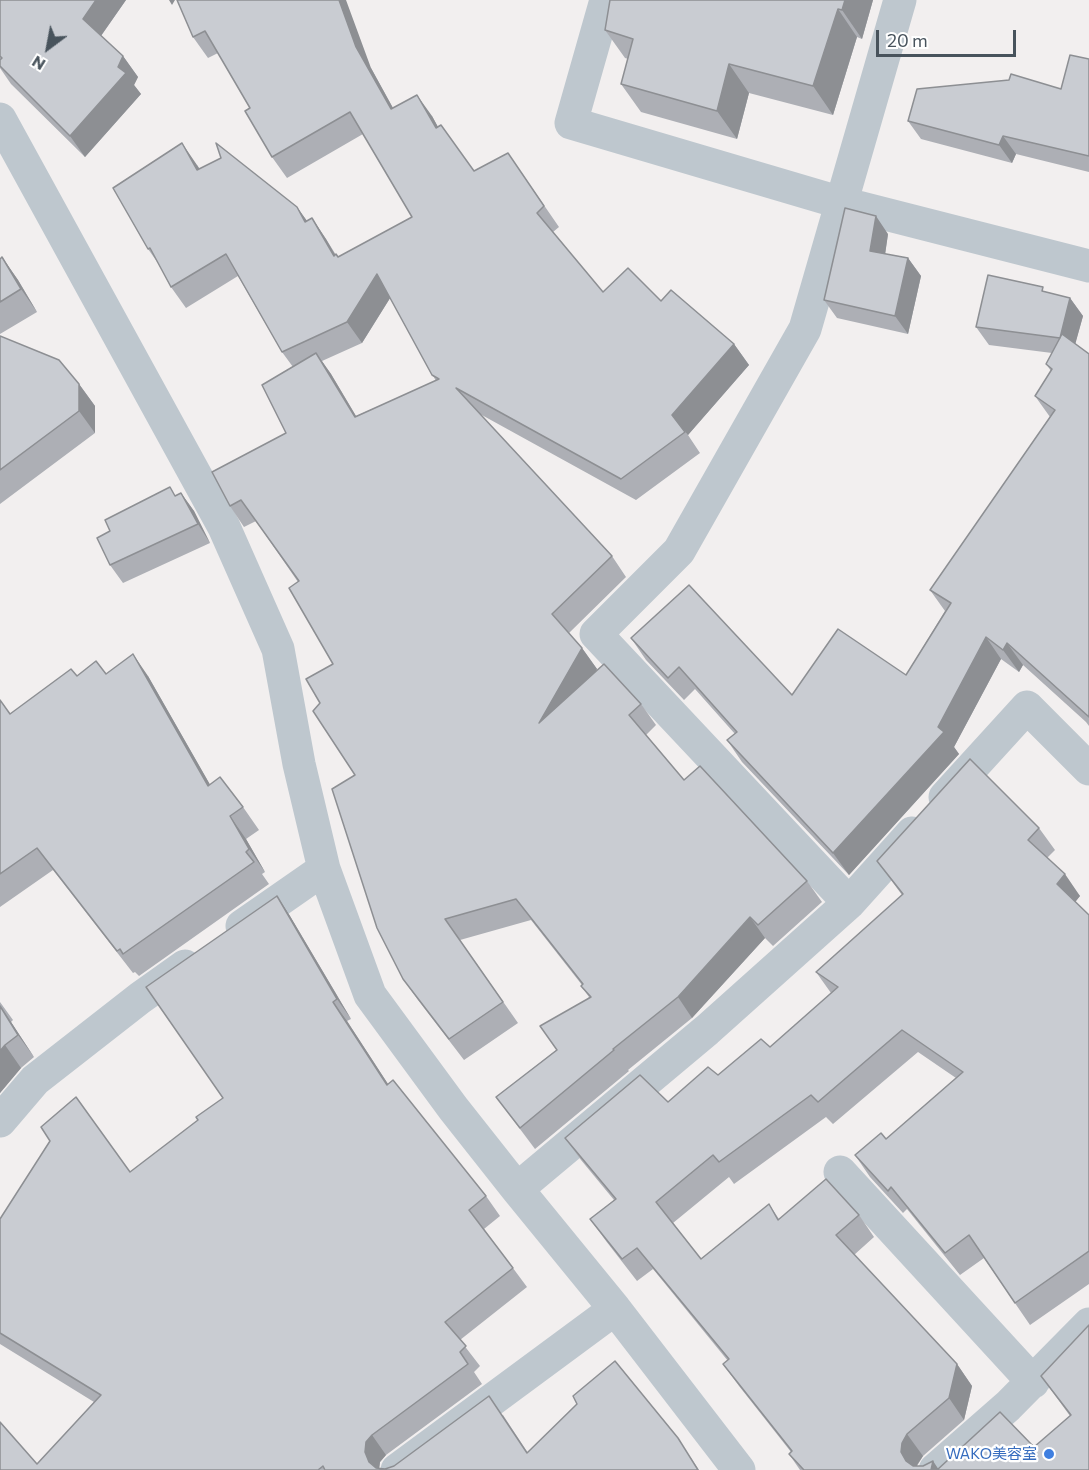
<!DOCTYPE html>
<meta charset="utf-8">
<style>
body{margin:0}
#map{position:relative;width:1089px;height:1470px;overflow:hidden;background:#f2efef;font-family:Commissioner,sans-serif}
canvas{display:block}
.north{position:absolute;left:18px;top:18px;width:60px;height:60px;-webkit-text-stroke:4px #fff;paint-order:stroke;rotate:212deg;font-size:16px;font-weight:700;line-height:24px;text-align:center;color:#48535c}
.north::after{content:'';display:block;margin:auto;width:21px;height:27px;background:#48535c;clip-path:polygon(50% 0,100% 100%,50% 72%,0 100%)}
.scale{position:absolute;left:876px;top:30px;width:140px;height:27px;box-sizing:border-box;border:3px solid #48535c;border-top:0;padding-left:8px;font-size:18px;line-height:21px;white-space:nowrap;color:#48535c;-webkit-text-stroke:4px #fff;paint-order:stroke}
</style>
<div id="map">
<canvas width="1089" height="1470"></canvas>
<div class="north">N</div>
<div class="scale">20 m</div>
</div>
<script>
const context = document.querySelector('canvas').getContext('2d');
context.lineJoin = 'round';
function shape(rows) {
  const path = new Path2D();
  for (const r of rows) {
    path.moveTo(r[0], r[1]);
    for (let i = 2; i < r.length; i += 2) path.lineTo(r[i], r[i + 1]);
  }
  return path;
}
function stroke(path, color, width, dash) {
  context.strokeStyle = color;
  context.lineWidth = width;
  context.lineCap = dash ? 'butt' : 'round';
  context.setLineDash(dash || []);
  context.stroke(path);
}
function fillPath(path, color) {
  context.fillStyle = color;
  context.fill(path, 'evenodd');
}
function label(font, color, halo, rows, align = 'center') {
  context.font = font + ' Commissioner,"Noto Sans JP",sans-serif';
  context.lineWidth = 4.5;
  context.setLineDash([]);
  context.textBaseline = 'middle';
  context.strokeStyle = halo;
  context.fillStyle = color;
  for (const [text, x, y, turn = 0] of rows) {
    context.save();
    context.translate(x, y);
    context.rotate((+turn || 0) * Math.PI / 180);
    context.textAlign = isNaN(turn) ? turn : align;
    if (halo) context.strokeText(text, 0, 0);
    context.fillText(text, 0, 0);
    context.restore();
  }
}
const minor = shape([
 [606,0,571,123,842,203,1089,266],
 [0,119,224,527,278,649,299,764,324,869,370,995,453,1108,517,1189,615,1309,739,1470],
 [945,797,1027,707,1089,769],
 [849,903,596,634,679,551,805,329,900,0],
 [242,926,324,869],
 [0,1121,35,1080,140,998,185,966],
 [840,1172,1033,1382],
 [517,1189,707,1030,849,903,912,833],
 [397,1470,615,1309],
 [935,1470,1008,1406,1089,1324]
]);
const wall = shape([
 [0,0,126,0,101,36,123,56,138,77,134,85,141,94,85,157,11,84,0,68],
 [177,0,371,68,393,108,432,116,438,127,474,171,508,153,559,227,553,232,603,292,661,301,734,344,749,365,688,435,700,453,636,500,480,414,612,556,626,577,569,633,582,648,597,669,595,672,641,704,656,725,646,735,684,780,807,881,822,902,773,946,765,938,692,1018,628,1070,629,1071,535,1149,496,1097,556,1050,589,997,581,986,582,985,531,920,460,940,518,1023,464,1060,418,1000,403,979,355,775,320,703,333,664,298,582,256,521,244,527,230,506,286,433,293,367,282,352,238,276,186,308,171,287,158,263,148,249,197,165,200,169,297,207,307,221,312,218,326,239,336,255,338,257,412,217,363,134,287,178,272,157,250,108,218,53,208,58,193,37],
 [390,298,436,381,356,416,331,374,322,361,362,343],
 [610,0,873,0,862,39,857,37,833,115,749,93,737,139,641,112,621,84,628,59,625,58,605,30],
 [1089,59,1089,172,1016,154,1012,163,921,139,908,121,1061,89],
 [888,234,885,254,908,258,921,276,908,334,837,318,824,300],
 [2,257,18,280,37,312,0,334,0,259],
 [1046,292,1070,298,1083,316,1075,344,1089,354,1089,726,1086,722,1023,665,1019,672,1001,659,954,747,959,754,849,875,742,762,727,740,735,734,695,689,684,700,646,660,631,638,792,695,906,675,945,611,930,590,1050,417,1035,396,1051,371,1046,364,1052,353,989,345,976,327],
 [0,336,79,384,95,406,95,433,0,504],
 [181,493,194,511,210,543,123,583,110,565,176,496],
 [106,674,148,676,210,785,243,807,259,830,246,839,265,872,262,874,269,884,139,976,135,972,133,973,53,870,0,907,0,700,10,714,77,676],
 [1039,828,1055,850,1047,858,1080,896,1075,902,1089,915,1089,1284,1030,1325,984,1258,960,1275,907,1209,903,1213,870,1177,855,1155,886,1139,956,1078,918,1052,833,1124,826,1117,734,1184,729,1177,673,1223,701,1259,769,1204,779,1219,859,1215,874,1237,854,1255,957,1364,972,1386,964,1420,923,1456,917,1466,923,1466,933,1461,938,1469,1034,1447,1070,1416,1041,1376,1089,1325,1089,1470,800,1470,789,1454,791,1452,739,1386,723,1364,728,1361,653,1269,637,1281,606,1241,590,1219,614,1200,581,1160,565,1138,668,1102,770,1047,831,993,816,972,902,895,877,861],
 [277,896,290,916,351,1019,347,1021,388,1084,486,1196,500,1216,484,1229,527,1287,460,1340,480,1366,474,1372,482,1384,386,1455,380,1462,379,1468,385,1469,394,1466,503,1415,528,1453,691,1458,699,1470,0,1470,37,1464,94,1402,0,1344,0,1219,130,1172,198,1120,223,1098],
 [0,1002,13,1020,11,1022,34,1057,21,1068,0,1093]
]);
const shadedWall = shape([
 [96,0,126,0,98,40,83,19],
 [169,0,175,0,172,5],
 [339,0,346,0,371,68,405,130,391,109,356,47],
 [845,0,873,0,862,39,842,10],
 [838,9,857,37,833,115,813,86],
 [123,56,138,77,134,85,141,94,85,157,70,136,118,67],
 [729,64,749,93,737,139,717,111],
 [417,95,432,116,450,149,436,128],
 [1003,136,1016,154,1012,163,999,145],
 [182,143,197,165,212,191,197,170],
 [297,207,312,228,305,222],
 [876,216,888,234,883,269,870,251],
 [312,218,326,239,348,277,334,256],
 [2,257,18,280,37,312,21,289],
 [908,258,921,276,908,334,895,316],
 [377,274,392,295,362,343,347,322],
 [1070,298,1083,316,1072,356,1060,338],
 [734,344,749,365,688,435,672,415],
 [316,353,331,374,369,438,355,417],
 [79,384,95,406,95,433,79,411],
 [181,493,194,511,210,543,198,524],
 [986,637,1001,659,954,747,959,754,849,875,833,853,938,727],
 [1007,643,1023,665,1019,672,1003,650],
 [582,648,597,669,554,744,539,723],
 [133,654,148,676,224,809,208,786],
 [230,816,246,839,265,872,249,849],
 [1065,874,1080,896,1072,906,1057,884],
 [277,896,290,916,351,1019,337,999],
 [750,917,765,938,692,1018,678,997],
 [333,1002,347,1021,401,1104,387,1085],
 [0,1005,11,1022,34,1057,18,1035],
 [5,1045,21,1068,0,1093,0,1051],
 [957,1364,972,1386,964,1420,949,1398],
 [907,1434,923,1456,917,1465,917,1470,906,1461,901,1452,902,1443],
 [372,1435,386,1455,380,1462,379,1470,369,1462,365,1452,366,1442],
 [933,1461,939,1470,931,1470]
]);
const building = shape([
 [0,0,96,0,83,19,123,56,118,67,126,73,70,136,0,66,0,60,2,58,0,56,0,0],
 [177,0,339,0,356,47,391,109,417,95,436,128,441,125,474,171,508,153,544,206,537,213,603,292,628,268,661,301,671,290,734,344,672,415,685,432,621,479,456,388,612,556,552,614,582,648,539,723,604,664,641,704,629,715,684,780,700,766,807,881,758,925,750,917,678,997,613,1049,614,1050,520,1128,496,1097,557,1050,540,1026,591,997,581,986,583,984,516,899,445,919,503,1002,449,1039,403,979,377,928,332,789,355,775,313,711,320,703,306,679,333,664,289,588,299,581,241,500,230,506,212,472,286,433,262,385,316,353,355,417,439,379,432,375,377,274,347,322,282,352,226,254,171,287,150,248,148,249,113,188,182,143,197,170,221,158,216,143,297,207,305,222,312,218,334,256,336,254,338,257,412,217,350,112,272,157,245,111,250,108,205,31,193,37,177,0],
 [610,0,845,0,842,10,838,9,813,86,729,64,717,111,621,84,633,39,605,30,610,0],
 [1070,55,1089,59,1089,156,1003,136,999,145,908,121,917,89,1009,80,1011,74,1061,89,1070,55],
 [845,208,876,216,870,251,908,258,895,316,824,300,845,208],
 [2,257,21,289,0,302,0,259,2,257],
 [988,275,1043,287,1042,291,1070,298,1060,338,976,327,988,275],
 [1062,334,1089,354,1089,717,1007,643,1003,650,986,637,938,727,944,732,833,853,727,740,737,732,679,667,668,678,631,638,689,585,792,695,838,629,906,675,951,603,930,590,1055,410,1035,396,1052,369,1046,364,1062,334],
 [0,336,59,360,79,384,79,411,0,470,0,336],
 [170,487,175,496,181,493,198,524,110,565,97,538,110,531,105,520,170,487],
 [133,654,208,786,220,777,243,807,230,816,249,849,246,852,254,862,123,954,120,949,117,951,37,848,0,874,0,700,10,714,71,669,77,676,96,661,106,674,133,654],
 [970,759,1039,828,1028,840,1065,874,1057,884,1089,915,1089,1251,1015,1303,969,1235,945,1253,891,1187,888,1191,855,1155,881,1133,886,1139,963,1072,902,1030,818,1102,811,1095,719,1162,713,1155,656,1202,701,1259,769,1204,778,1220,826,1179,859,1215,836,1235,957,1364,949,1398,907,1434,902,1443,901,1452,906,1461,913,1466,923,1466,933,1461,931,1470,804,1470,789,1454,792,1451,723,1364,729,1359,637,1248,622,1259,590,1219,616,1199,565,1138,640,1075,668,1102,708,1067,718,1075,761,1039,770,1047,838,987,816,972,903,894,877,861,970,759],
 [277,896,337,999,333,1002,387,1085,393,1080,486,1196,469,1210,513,1268,445,1322,466,1346,460,1352,468,1364,372,1435,366,1442,365,1452,369,1462,376,1468,385,1469,394,1466,489,1396,527,1453,577,1404,573,1396,615,1361,678,1438,698,1470,325,1470,323,1466,318,1470,0,1470,0,1422,37,1464,101,1395,0,1333,0,1219,50,1141,41,1127,76,1097,130,1172,198,1120,196,1117,223,1098,146,987,277,896],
 [0,1006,18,1035,5,1045,0,1051,0,1006],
 [1089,1325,1089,1470,937,1470,1000,1412,1034,1447,1071,1415,1041,1376,1089,1325]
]);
const markers = [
 [1049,1454,6,"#3f7fe0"]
];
const shopNames = [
 ["WAKO美容室",1037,1454]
];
stroke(minor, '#bec7ce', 33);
fillPath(wall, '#adafb5');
fillPath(shadedWall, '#8d8f93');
fillPath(building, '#c9ccd2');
stroke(building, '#8d8f93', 1.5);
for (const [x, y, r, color] of markers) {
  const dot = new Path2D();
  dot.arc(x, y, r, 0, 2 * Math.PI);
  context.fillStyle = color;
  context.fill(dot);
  stroke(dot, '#fff', 2);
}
label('15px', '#366cbe', '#fff', shopNames, 'right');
</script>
